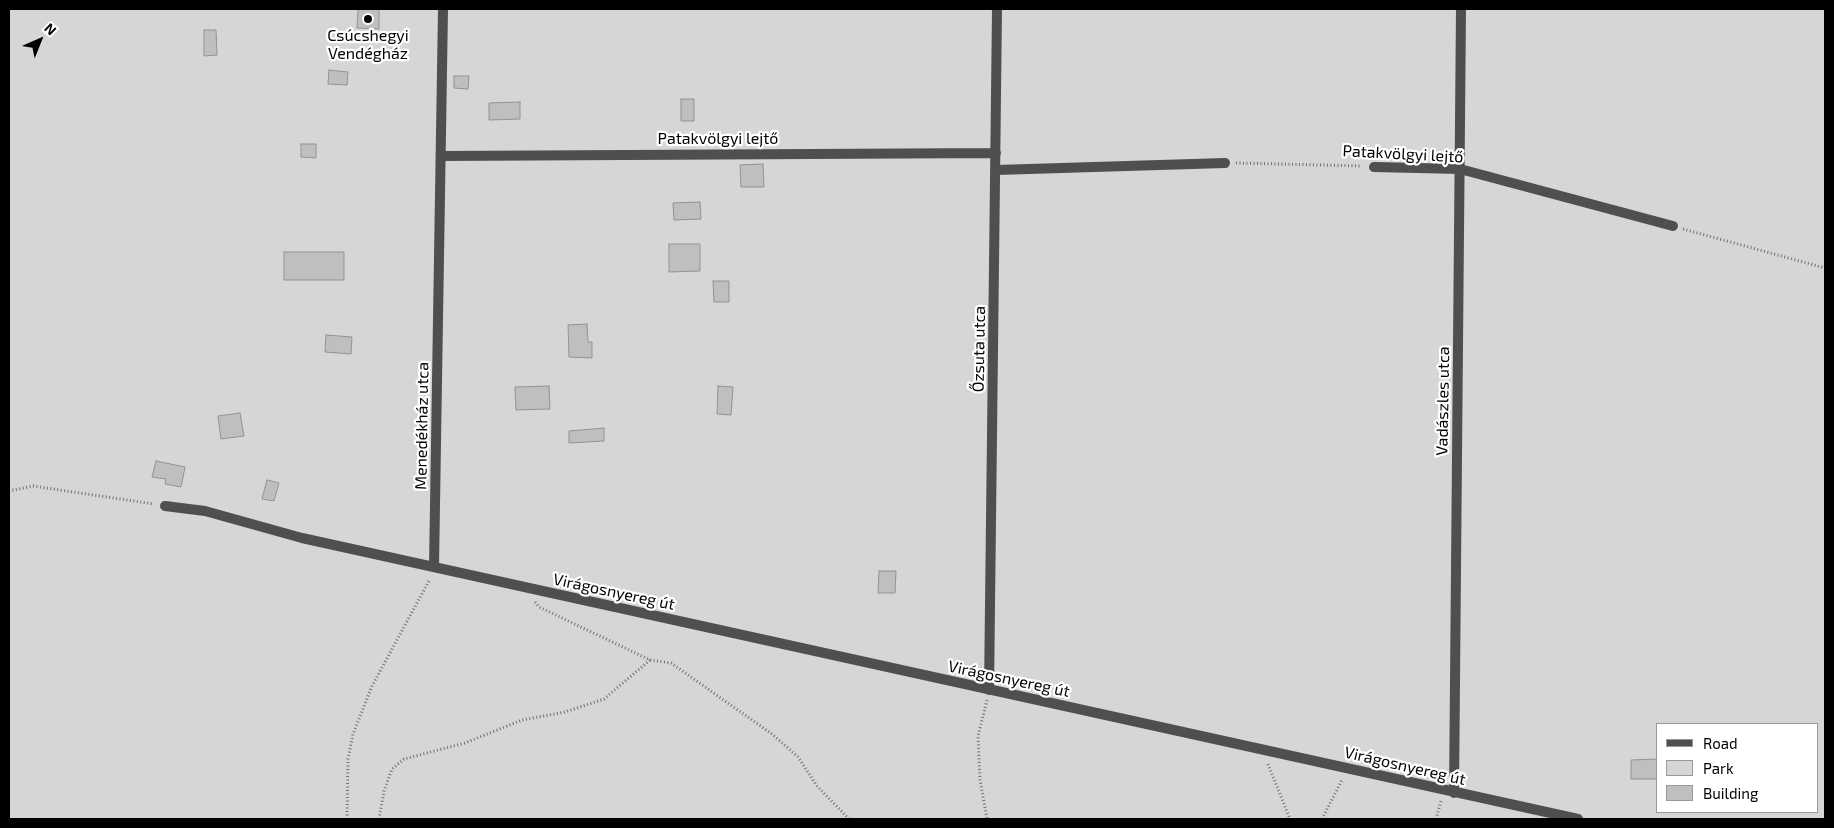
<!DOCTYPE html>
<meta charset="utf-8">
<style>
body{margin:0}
#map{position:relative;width:1834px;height:828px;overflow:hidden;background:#fff;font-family:"Exo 2",sans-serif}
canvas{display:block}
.frame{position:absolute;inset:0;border:10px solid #000;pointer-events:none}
.legend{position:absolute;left:1656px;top:723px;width:162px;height:90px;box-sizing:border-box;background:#fff;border:1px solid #999;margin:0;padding:6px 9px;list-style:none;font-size:15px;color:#000}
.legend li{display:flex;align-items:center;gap:10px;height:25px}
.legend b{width:25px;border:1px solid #999}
.north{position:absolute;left:15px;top:15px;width:50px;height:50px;-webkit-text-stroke:4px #fff;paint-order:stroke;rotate:44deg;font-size:14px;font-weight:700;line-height:20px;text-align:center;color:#000}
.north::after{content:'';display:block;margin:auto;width:18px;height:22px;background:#000;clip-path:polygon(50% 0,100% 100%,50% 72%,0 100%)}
</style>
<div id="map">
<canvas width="1834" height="828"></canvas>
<div class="frame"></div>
<ul class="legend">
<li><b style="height:6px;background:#4f4f4f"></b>Road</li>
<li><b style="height:14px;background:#d6d6d6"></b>Park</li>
<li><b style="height:14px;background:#bfbfbf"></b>Building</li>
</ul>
<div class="north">N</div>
</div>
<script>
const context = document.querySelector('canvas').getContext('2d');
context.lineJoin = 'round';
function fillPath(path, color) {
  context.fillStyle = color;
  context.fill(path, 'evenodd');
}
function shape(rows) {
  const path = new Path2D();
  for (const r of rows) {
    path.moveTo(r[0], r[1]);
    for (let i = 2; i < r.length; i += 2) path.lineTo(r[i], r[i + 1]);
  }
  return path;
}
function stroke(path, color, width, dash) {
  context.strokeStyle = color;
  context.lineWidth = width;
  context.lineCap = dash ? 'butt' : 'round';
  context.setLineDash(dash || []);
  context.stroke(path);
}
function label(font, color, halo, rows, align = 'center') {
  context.font = font + ' "Exo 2",sans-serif';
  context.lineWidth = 4.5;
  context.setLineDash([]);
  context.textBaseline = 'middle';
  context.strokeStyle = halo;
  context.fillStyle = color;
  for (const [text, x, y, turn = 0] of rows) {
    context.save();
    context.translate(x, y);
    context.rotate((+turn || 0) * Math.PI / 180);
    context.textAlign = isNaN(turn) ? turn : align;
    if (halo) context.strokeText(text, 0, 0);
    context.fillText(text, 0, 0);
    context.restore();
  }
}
const green = shape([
 [9,9,1825,9,1825,819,9,819],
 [1658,724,1818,724,1818,812,1658,812]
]);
const building = shape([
 [358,9,379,9,379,29,357,28,358,9],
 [204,30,216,30,217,55,204,56,204,30],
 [329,70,348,72,347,85,328,84,329,70],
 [454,76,469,76,468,89,454,88,454,76],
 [681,99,694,99,694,121,681,121,681,99],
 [520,102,520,119,489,120,489,103,520,102],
 [301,144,316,144,316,158,301,157,301,144],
 [763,164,764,187,741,187,740,165,763,164],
 [700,202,701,219,674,220,673,203,700,202],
 [669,244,700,244,700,271,669,272,669,244],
 [284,252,344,252,344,280,284,280,284,252],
 [713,281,729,281,729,302,714,302,713,281],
 [587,324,588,342,592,342,592,358,569,357,568,325,587,324],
 [326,335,352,337,351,354,325,352,326,335],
 [549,386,550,409,516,410,515,387,549,386],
 [718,386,733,387,731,415,717,414,718,386],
 [240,413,244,436,221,439,218,416,240,413],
 [604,428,604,441,569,443,569,431,604,428],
 [156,461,185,467,181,487,165,484,166,479,152,477,156,461],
 [267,480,279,483,274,501,262,499,267,480],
 [879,571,896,571,895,593,878,593,879,571],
 [1658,759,1658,779,1631,779,1631,760,1658,759]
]);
const path = shape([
 [1236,163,1362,166],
 [1683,229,1825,268],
 [9,491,33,486,154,504],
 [535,602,539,607,650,660,671,663,772,734,798,757,817,786,849,819],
 [987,700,978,736,980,780,987,819],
 [1268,764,1290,819],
 [347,819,348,759,353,734,372,686,430,579],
 [379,819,384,791,392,769,404,759,465,743,522,720,565,712,604,699,650,660],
 [1322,819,1342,780],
 [1436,819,1441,801]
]);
const minor = shape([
 [441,156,996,153],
 [1374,167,1460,169,1673,226],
 [996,170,1225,163],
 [165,506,205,511,302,538,1578,819],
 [434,567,443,9],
 [989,690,997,9],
 [1454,793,1461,9]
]);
const markers = [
 [368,19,5,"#000"]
];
const poiNames = [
 ["Csúcshegyi",368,36],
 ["Vendégház",368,54]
];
const streetNames = [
 ["Patakvölgyi lejtő",718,139],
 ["Patakvölgyi lejtő",1403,154,3],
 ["Őzsuta utca",979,349,-89],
 ["Vadászles utca",1443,401,-89],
 ["Menedékház utca",422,426,-89],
 ["Virágosnyereg út",614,592,12],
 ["Virágosnyereg út",1009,679,12],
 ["Virágosnyereg út",1405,766,13]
];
fillPath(green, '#d6d6d6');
fillPath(building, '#bfbfbf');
stroke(building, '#939393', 1);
stroke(path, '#717171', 3, [1, 2.5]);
stroke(minor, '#4f4f4f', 10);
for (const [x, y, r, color] of markers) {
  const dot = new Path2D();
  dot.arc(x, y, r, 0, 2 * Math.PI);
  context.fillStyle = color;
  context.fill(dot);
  stroke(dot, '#fff', 2);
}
label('16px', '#000', '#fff', poiNames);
label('16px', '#000', '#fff', streetNames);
</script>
